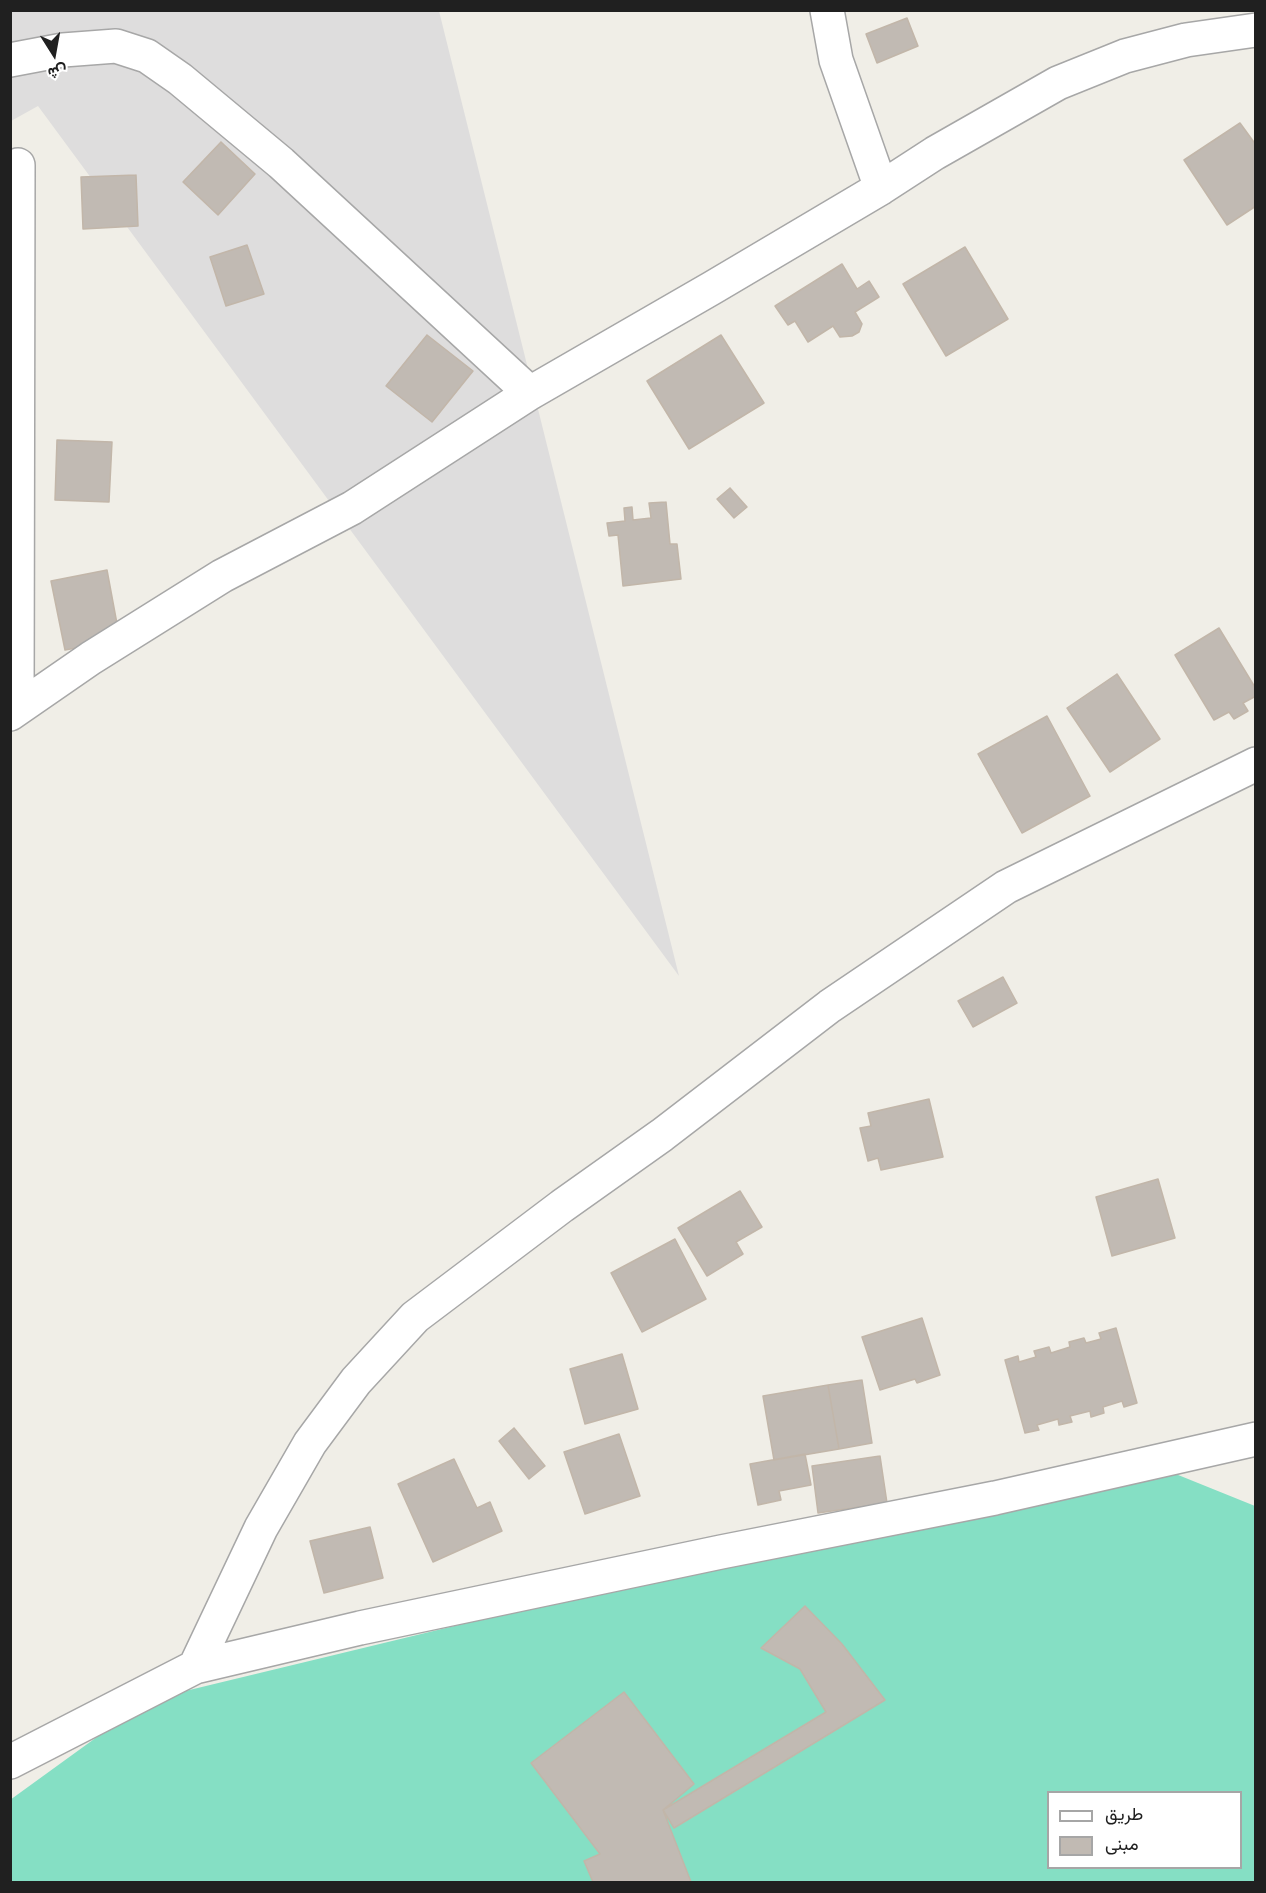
<!DOCTYPE html>
<meta charset="utf-8">
<style>
body{margin:0}
#map{position:relative;width:1266px;height:1893px;overflow:hidden;background:#f0eee7;font-family:Figtree,Vazirmatn,sans-serif}
canvas{display:block}
.frame{position:absolute;inset:0;border:12px solid #202020;pointer-events:none}
.legend{position:absolute;left:1047px;top:1791px;width:195px;height:78px;box-sizing:border-box;background:#fff;border:2px solid #a6a6a6;margin:0;padding:8px 10px;list-style:none;font-size:18px;color:#202020}
.legend li{display:flex;align-items:center;gap:12px;height:30px}
.legend b{width:30px;border:2px solid #a6a6a6}
.north{position:absolute;left:24px;top:24px;width:60px;height:60px;-webkit-text-stroke:4px #fff;paint-order:stroke;rotate:169deg;font-size:16px;font-weight:700;line-height:24px;text-align:center;color:#202020}
.north::after{content:'';display:block;margin:auto;width:21px;height:27px;background:#202020;clip-path:polygon(50% 0,100% 100%,50% 72%,0 100%)}
</style>
<div id="map">
<canvas width="1266" height="1893"></canvas>
<div class="frame"></div>
<ul class="legend">
<li><b style="height:8px;background:#fff"></b>طريق</li>
<li><b style="height:16px;background:#c1bab3"></b>مبنى</li>
</ul>
<div class="north">ش</div>
</div>
<script>
const context = document.querySelector('canvas').getContext('2d');
context.lineJoin = 'round';
function fillPath(path, color) {
  context.fillStyle = color;
  context.fill(path, 'evenodd');
}
function shape(rows) {
  const path = new Path2D();
  for (const r of rows) {
    path.moveTo(r[0], r[1]);
    for (let i = 2; i < r.length; i += 2) path.lineTo(r[i], r[i + 1]);
  }
  return path;
}
function stroke(path, color, width, dash) {
  context.strokeStyle = color;
  context.lineWidth = width;
  context.lineCap = dash ? 'butt' : 'round';
  context.setLineDash(dash || []);
  context.stroke(path);
}
const residential = shape([
 [11,11,439,11,679,976,38,106,11,121]
]);
const pitch = shape([
 [1141,1460,1255,1506,1255,1882,11,1882,10,1800,148,1700],
 [1048,1792,1240,1792,1240,1868,1048,1868]
]);
const building = shape([
 [907,18,918,46,877,63,866,34,907,18],
 [1240,123,1256,145,1256,206,1227,225,1184,160,1240,123],
 [221,142,255,174,218,215,183,182,221,142],
 [136,175,138,226,83,229,81,177,136,175],
 [247,245,264,294,226,306,210,257,247,245],
 [965,247,1008,319,946,356,903,284,965,247],
 [842,264,857,289,869,281,879,297,855,312,862,324,859,332,852,336,840,337,833,326,808,342,795,321,788,325,775,306,842,264],
 [427,335,473,371,432,422,386,386,427,335],
 [721,335,764,403,689,449,647,381,721,335],
 [57,440,112,442,109,502,55,500,57,440],
 [730,488,747,507,734,518,717,499,730,488],
 [666,502,670,544,677,544,681,579,623,586,618,535,609,536,607,523,625,521,624,508,632,507,633,520,651,518,649,503,666,502],
 [107,570,120,640,65,650,51,581,107,570],
 [1219,628,1256,689,1256,696,1243,703,1248,711,1234,719,1229,712,1214,720,1175,655,1219,628],
 [1117,674,1160,739,1110,772,1067,708,1117,674],
 [1047,716,1090,796,1022,833,978,754,1047,716],
 [1003,977,1017,1003,973,1027,958,1001,1003,977],
 [929,1099,943,1157,881,1170,878,1158,868,1161,860,1128,871,1126,868,1113,929,1099],
 [1158,1179,1175,1238,1112,1256,1096,1197,1158,1179],
 [740,1191,762,1227,736,1242,743,1254,707,1276,678,1228,740,1191],
 [675,1239,706,1299,642,1332,611,1273,675,1239],
 [922,1318,940,1375,917,1383,915,1379,880,1390,862,1337,922,1318],
 [1116,1328,1137,1403,1124,1407,1122,1401,1103,1407,1104,1413,1091,1417,1090,1411,1070,1416,1072,1422,1059,1425,1058,1419,1037,1425,1039,1430,1025,1433,1005,1360,1018,1356,1019,1362,1036,1357,1034,1351,1049,1347,1051,1353,1070,1347,1069,1342,1084,1338,1086,1343,1101,1339,1099,1333,1116,1328],
 [622,1354,638,1409,585,1424,570,1369,622,1354],
 [862,1380,872,1443,839,1449,828,1385,862,1380],
 [828,1385,839,1449,774,1460,763,1396,828,1385],
 [514,1428,545,1466,529,1479,499,1441,514,1428],
 [619,1434,640,1496,585,1514,564,1452,619,1434],
 [805,1454,811,1485,779,1491,781,1500,758,1505,750,1464,805,1454],
 [880,1456,887,1503,818,1513,812,1466,880,1456],
 [454,1459,477,1508,490,1502,502,1531,433,1562,398,1484,454,1459],
 [370,1527,383,1578,324,1593,310,1541,370,1527],
 [805,1606,842,1644,885,1700,674,1828,663,1810,826,1712,800,1669,761,1648,805,1606],
 [624,1692,694,1784,663,1810,691,1882,593,1882,584,1861,600,1854,531,1763,624,1692]
]);
const street = shape([
 [827,10,836,60,881,188],
 [10,60,63,50,116,46,147,56,180,79,281,163,530,393],
 [17,709,18,165],
 [10,714,91,658,222,576,352,508,530,393,712,288,881,188,935,153,1058,83,1125,56,1186,40,1256,30],
 [195,1667,360,1628,721,1552,995,1498,1256,1439],
 [10,1762,195,1667,261,1528,310,1443,356,1381,415,1317,562,1206,662,1135,830,1006,1006,887,1256,764]
]);
fillPath(residential, '#dedddd');
fillPath(pitch, '#85dfc4');
fillPath(building, '#c1bab3');
stroke(building, '#c2b6a9', 1.5);
stroke(street, '#a7a7a7', 36);
stroke(street, '#fff', 33);
</script>
